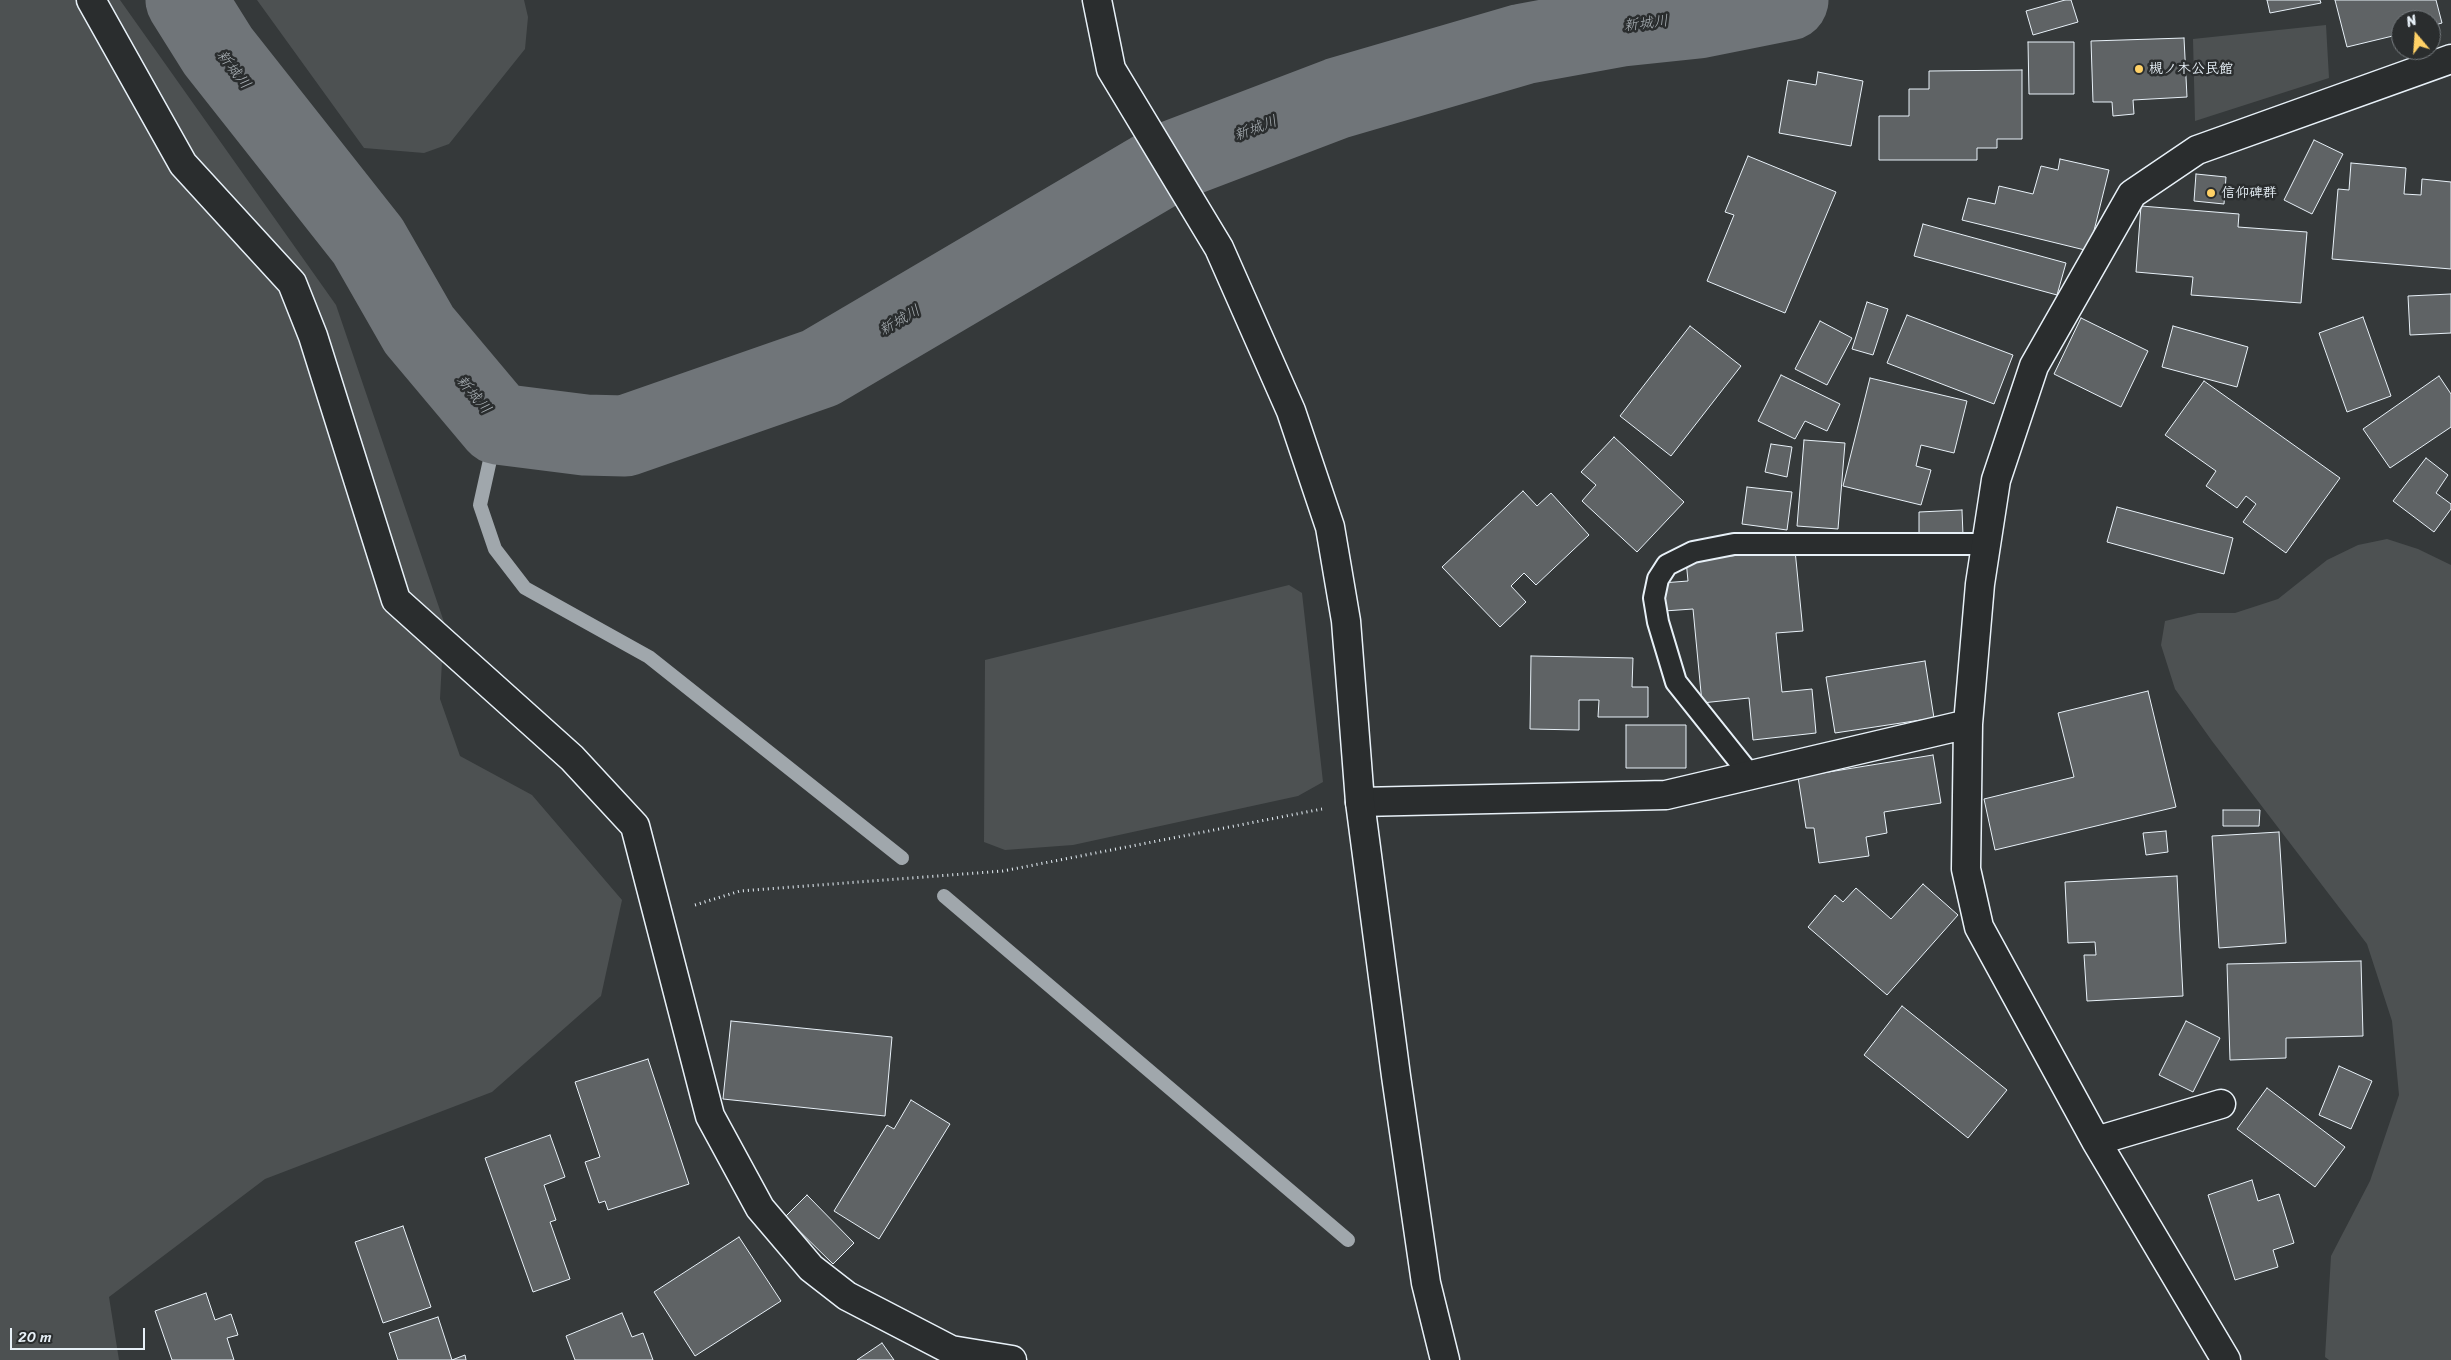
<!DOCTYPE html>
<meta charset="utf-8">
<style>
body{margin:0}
#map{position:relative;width:2451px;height:1360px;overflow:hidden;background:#35393a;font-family:Sriracha,sans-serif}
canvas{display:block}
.north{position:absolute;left:2391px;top:10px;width:50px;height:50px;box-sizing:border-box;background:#2a2d2e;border:1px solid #767b7f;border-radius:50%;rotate:342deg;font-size:14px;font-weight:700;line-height:20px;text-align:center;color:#e8f1f8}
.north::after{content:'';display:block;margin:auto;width:18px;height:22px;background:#ffd166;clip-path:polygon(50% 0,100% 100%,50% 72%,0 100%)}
.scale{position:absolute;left:10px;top:1328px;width:135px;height:22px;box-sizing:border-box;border:2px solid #e8f1f8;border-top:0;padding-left:6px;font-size:15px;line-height:18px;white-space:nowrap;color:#e8f1f8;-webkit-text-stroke:4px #2a2d2e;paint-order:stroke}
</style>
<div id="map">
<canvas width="2451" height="1360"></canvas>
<div class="north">N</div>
<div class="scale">20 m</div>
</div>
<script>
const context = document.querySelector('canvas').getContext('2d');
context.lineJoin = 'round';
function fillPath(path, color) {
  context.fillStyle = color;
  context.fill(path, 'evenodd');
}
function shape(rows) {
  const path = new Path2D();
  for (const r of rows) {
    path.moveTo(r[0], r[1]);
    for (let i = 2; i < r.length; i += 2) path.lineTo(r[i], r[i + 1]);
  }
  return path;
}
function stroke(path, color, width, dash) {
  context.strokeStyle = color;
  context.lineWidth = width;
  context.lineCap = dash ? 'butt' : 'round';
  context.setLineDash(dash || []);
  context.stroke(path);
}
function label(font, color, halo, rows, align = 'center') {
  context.font = font + ' Sriracha,"Klee One",sans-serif';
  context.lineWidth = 5;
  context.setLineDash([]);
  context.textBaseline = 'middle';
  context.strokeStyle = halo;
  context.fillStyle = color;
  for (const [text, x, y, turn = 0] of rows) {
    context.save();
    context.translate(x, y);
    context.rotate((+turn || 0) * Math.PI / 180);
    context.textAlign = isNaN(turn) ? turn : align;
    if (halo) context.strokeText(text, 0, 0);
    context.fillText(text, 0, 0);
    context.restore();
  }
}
const green = shape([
 [0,0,120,0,336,305,444,622,440,699,460,756,532,795,622,900,601,996,492,1092,265,1179,109,1297,119,1360,0,1360],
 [257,0,524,0,528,17,525,49,449,144,424,153,364,148],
 [2326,25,2329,78,2195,121,2193,39],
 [2387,539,2418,549,2451,565,2451,1360,2329,1360,2325,1357,2331,1256,2370,1181,2399,1095,2392,1021,2367,944,2212,741,2175,689,2161,645,2165,621,2198,613,2235,613,2278,599,2327,560,2358,545],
 [1289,585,1302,593,1323,782,1298,796,1073,845,1005,850,984,842,985,660]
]);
const stream = shape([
 [498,424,480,505,495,549,525,588,649,657,902,858],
 [944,896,1348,1240]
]);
const river = shape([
 [186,0,218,51,368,241,419,330,498,424,585,435,625,436,820,368,1170,162,1338,98,1523,44,1622,26,1698,18,1788,0]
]);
const building = shape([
 [2065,0,2071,0,2078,22,2033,35,2026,11,2065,0],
 [2267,0,2320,0,2321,3,2270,13,2267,0],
 [2335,0,2436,0,2442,23,2431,26,2431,20,2401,20,2401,34,2347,47,2335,0],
 [2184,38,2187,97,2133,100,2134,114,2113,116,2112,102,2093,102,2091,41,2184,38],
 [2028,42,2074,42,2074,94,2029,94,2028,42],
 [2022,70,2022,139,1997,139,1997,148,1977,148,1977,160,1879,160,1879,116,1909,116,1909,89,1929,89,1929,71,2022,70],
 [1818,72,1863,81,1851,146,1779,133,1788,80,1816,85,1818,72],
 [2314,140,2343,154,2312,214,2284,200,2314,140],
 [1748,156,1836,192,1785,313,1707,281,1734,215,1725,212,1748,156],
 [2060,159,2109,170,2089,251,1962,220,1968,198,1995,204,1999,186,2033,194,2041,166,2058,170,2060,159],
 [2351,163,2406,168,2404,194,2421,195,2422,179,2451,182,2451,269,2332,259,2338,189,2349,190,2351,163],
 [2196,174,2226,177,2224,204,2194,201,2196,174],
 [2141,206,2239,214,2238,227,2307,232,2301,303,2191,295,2193,277,2136,272,2141,206],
 [1923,224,2066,263,2057,295,1914,256,1923,224],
 [2451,294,2451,333,2410,335,2408,296,2451,294],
 [1867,302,1888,309,1873,355,1852,349,1867,302],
 [1907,315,2013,355,1994,404,1887,363,1907,315],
 [2363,317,2391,396,2347,412,2319,333,2363,317],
 [2081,318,2148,351,2121,407,2054,374,2081,318],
 [1820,321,1852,338,1827,385,1795,369,1820,321],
 [1690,326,1741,366,1671,456,1620,416,1690,326],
 [2173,326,2248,347,2237,387,2162,367,2173,326],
 [1781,375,1840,404,1827,431,1805,421,1795,439,1758,421,1781,375],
 [2439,376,2451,394,2451,427,2390,468,2363,429,2439,376],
 [1870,378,1967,401,1954,453,1921,445,1916,466,1931,470,1921,505,1843,486,1870,378],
 [2204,381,2340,478,2286,553,2243,522,2256,504,2246,496,2237,508,2206,486,2216,471,2165,435,2204,381],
 [1614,437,1684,502,1637,552,1582,501,1596,485,1581,472,1614,437],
 [1804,440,1845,443,1838,529,1797,526,1804,440],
 [1771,444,1792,447,1787,477,1765,472,1771,444],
 [2426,458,2448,475,2436,493,2451,504,2451,509,2434,532,2393,501,2426,458],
 [1747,487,1792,492,1787,530,1742,524,1747,487],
 [1523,491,1537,506,1551,493,1589,535,1536,585,1524,573,1511,586,1526,602,1500,627,1442,567,1523,491],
 [2117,507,2233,538,2224,574,2107,542,2117,507],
 [1962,510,1963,535,1919,536,1919,512,1962,510],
 [1795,550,1803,631,1776,633,1782,692,1812,689,1816,733,1753,740,1749,698,1702,703,1693,609,1664,611,1662,583,1688,581,1686,560,1795,550],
 [1531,656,1633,658,1632,687,1648,687,1648,717,1598,717,1599,700,1579,700,1579,730,1530,729,1531,656],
 [1925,661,1934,718,1835,733,1826,677,1925,661],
 [2148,691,2176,807,1995,850,1984,799,2074,777,2058,713,2148,691],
 [1626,725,1686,725,1686,768,1626,768,1626,725],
 [1933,755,1941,803,1884,812,1887,833,1866,837,1869,856,1819,863,1814,828,1806,828,1798,777,1933,755],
 [2223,810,2260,810,2259,826,2223,826,2223,810],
 [2166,831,2168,852,2146,855,2143,833,2166,831],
 [2279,832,2286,943,2219,948,2212,836,2279,832],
 [2177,876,2183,996,2087,1001,2084,955,2096,955,2095,942,2068,943,2065,882,2177,876],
 [1923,884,1958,915,1887,995,1808,927,1835,895,1843,902,1856,888,1891,919,1923,884],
 [2361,961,2363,1036,2286,1038,2286,1058,2230,1060,2227,964,2361,961],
 [1902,1006,2007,1090,1968,1138,1864,1055,1902,1006],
 [731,1021,892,1037,885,1116,723,1099,731,1021],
 [2186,1021,2220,1038,2193,1092,2159,1075,2186,1021],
 [648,1059,689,1184,608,1210,605,1201,599,1203,585,1162,600,1157,575,1082,648,1059],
 [2339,1066,2372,1081,2351,1129,2319,1115,2339,1066],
 [2267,1088,2345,1147,2315,1187,2237,1129,2267,1088],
 [911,1100,950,1124,879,1239,834,1211,887,1125,894,1129,911,1100],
 [550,1135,565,1177,544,1185,556,1220,550,1222,570,1279,533,1292,485,1158,550,1135],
 [2252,1180,2258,1201,2279,1194,2294,1243,2273,1250,2278,1267,2235,1280,2208,1195,2252,1180],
 [807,1195,854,1243,833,1264,785,1217,807,1195],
 [403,1226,431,1307,383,1323,355,1242,403,1226],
 [739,1237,781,1301,695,1356,654,1292,739,1237],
 [206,1293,215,1320,231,1314,238,1335,227,1338,234,1360,172,1360,155,1311,206,1293],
 [622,1313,632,1337,643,1333,653,1360,575,1360,566,1336,622,1313],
 [438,1317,452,1360,465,1355,466,1360,398,1360,389,1333,438,1317],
 [882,1343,894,1360,857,1360,882,1343]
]);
const path = shape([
 [695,905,740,891,1003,871,1322,809]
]);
const lane = shape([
 [1751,776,1676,682,1658,622,1654,598,1658,579,1667,565,1693,552,1734,544,1987,544]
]);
const street = shape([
 [91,0,183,164,292,283,313,336,396,600,572,758,635,826,710,1116,760,1208,811,1268,847,1296,951,1350,1012,1360],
 [1360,802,1666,795,1968,724],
 [2096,1141,2221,1104],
 [2226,1360,2096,1141,1979,927,1966,869,1968,724,1980,584,1996,480,2034,366,2132,194,2197,150,2451,59]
]);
const secondary = shape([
 [1097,0,1111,69,1219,248,1291,411,1330,527,1346,621,1360,802,1396,1076,1426,1283,1445,1360]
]);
const markers = [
 [2139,69,5,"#ffd166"],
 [2211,193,5,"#ffd166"]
];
const poiNames = [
 ["槻ノ木公民館",2149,69],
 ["信仰碑群",2221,193]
];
const waterNames = [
 ["新城川",1646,24,-7],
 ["新城川",233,70,52],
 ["新城川",1256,129,-21],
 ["新城川",900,321,-30],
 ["新城川",473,395,50]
];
fillPath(green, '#4d5152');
stroke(stream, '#a0a7ac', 14);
stroke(river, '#707579', 81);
fillPath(building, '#5f6365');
stroke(building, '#e8f1f8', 1);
stroke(lane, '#e8f1f8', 24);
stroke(street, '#e8f1f8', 31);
stroke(secondary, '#e8f1f8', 31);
stroke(path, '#e8f1f8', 3, [1, 4]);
stroke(lane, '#2a2d2e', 20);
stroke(street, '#2a2d2e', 28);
stroke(secondary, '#2a2d2e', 28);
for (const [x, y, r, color] of markers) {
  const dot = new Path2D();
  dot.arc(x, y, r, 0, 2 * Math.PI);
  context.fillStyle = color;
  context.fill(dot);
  stroke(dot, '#2a2d2e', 2);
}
label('bold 14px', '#e8f1f8', '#2a2d2e', poiNames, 'left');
label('italic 15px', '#acb3b8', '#2a2d2e', waterNames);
</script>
